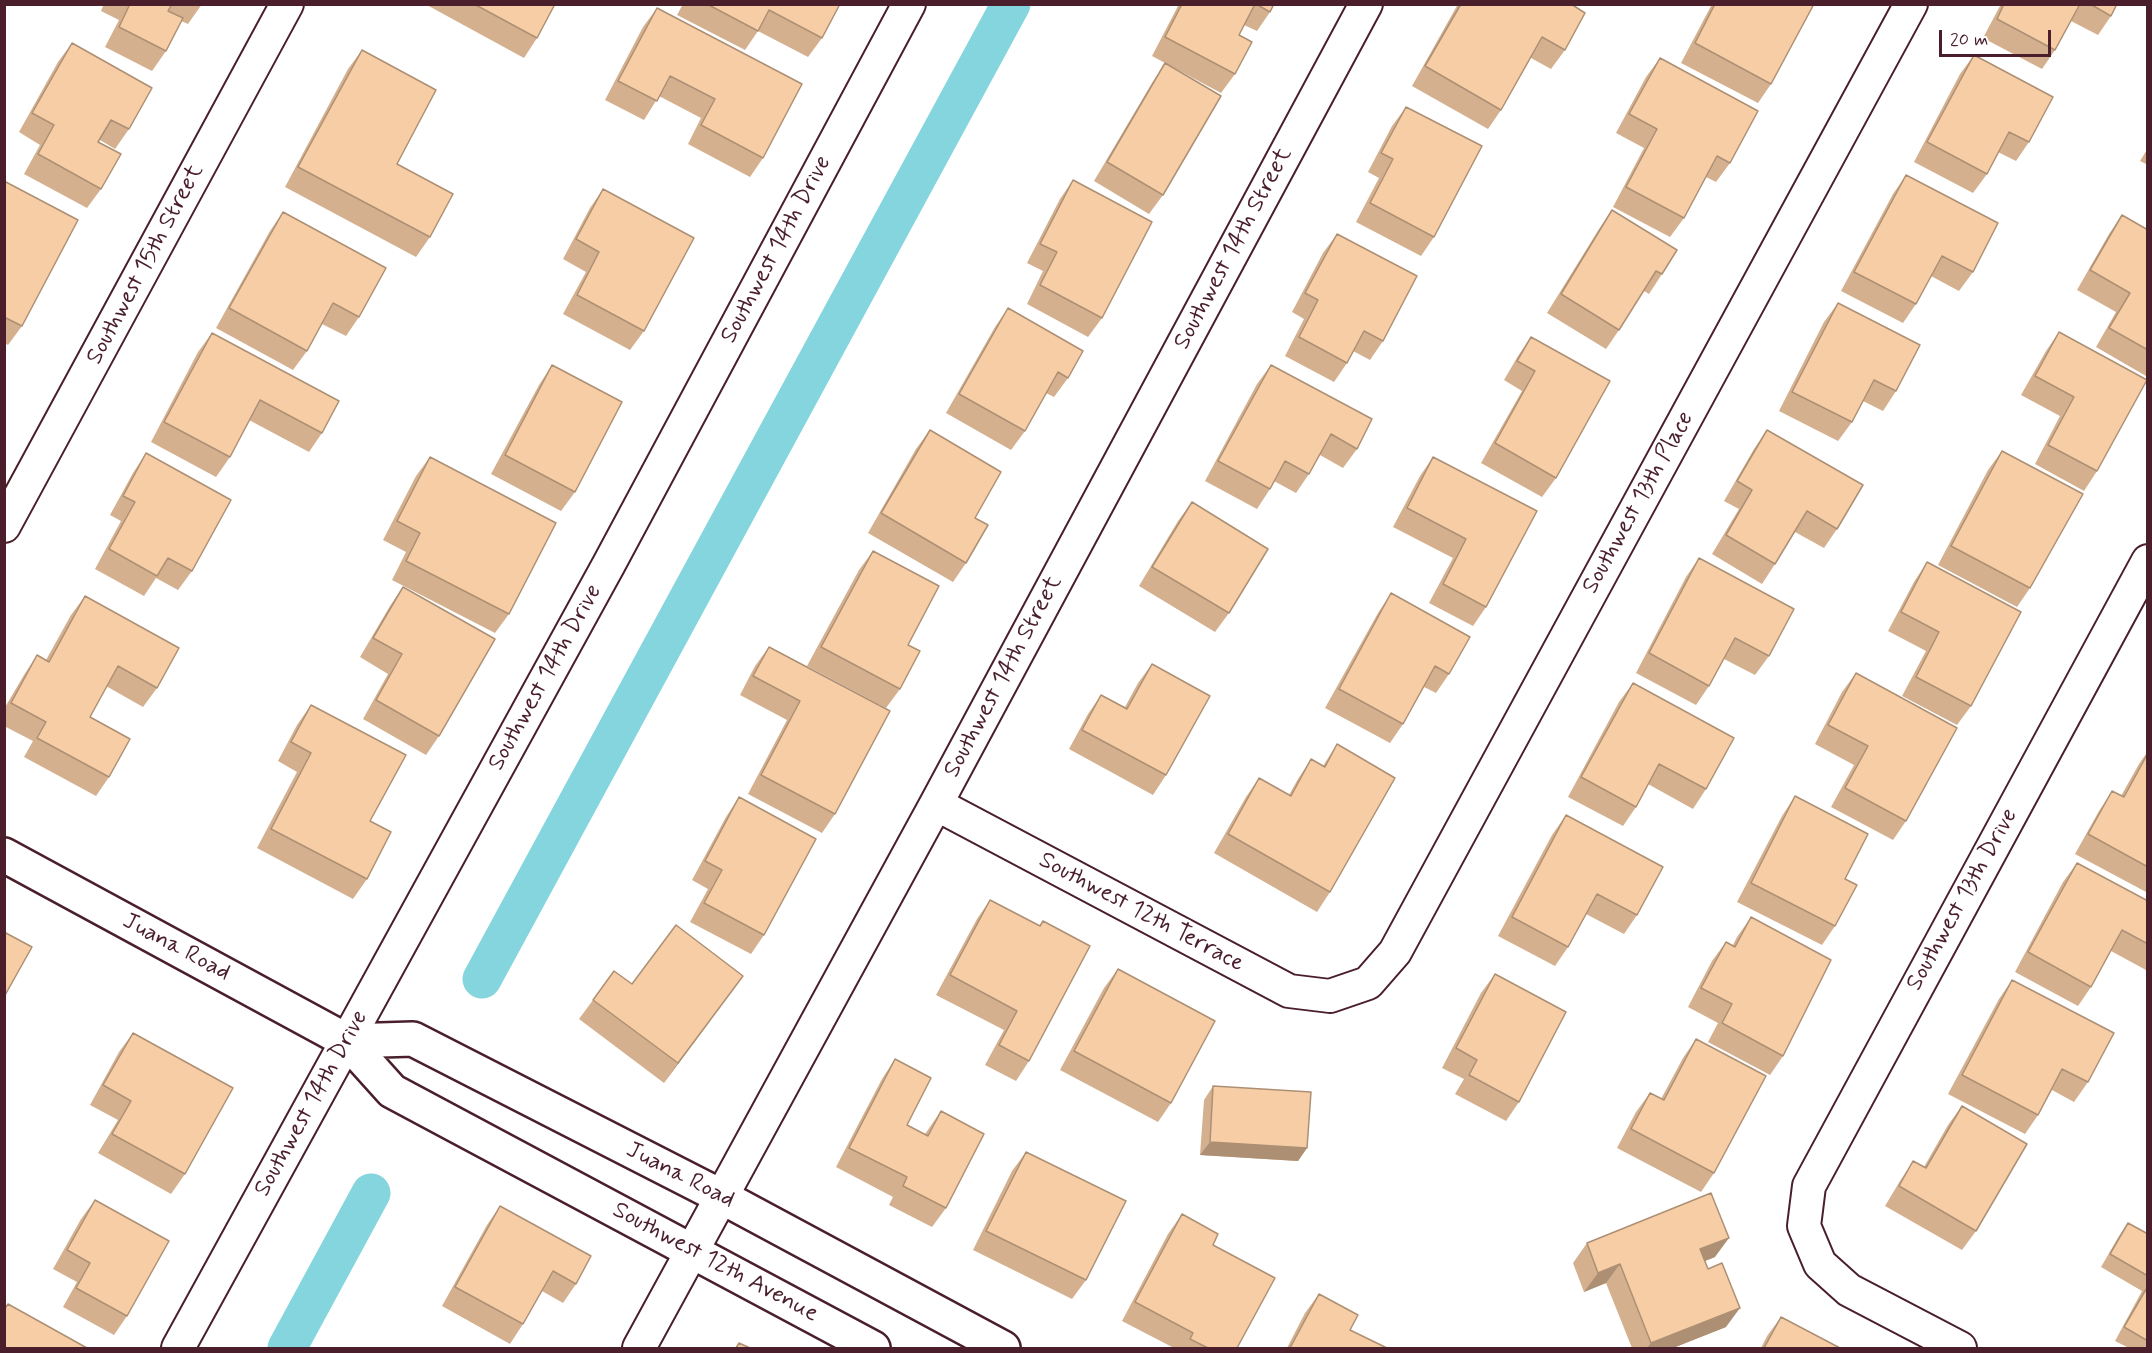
<!DOCTYPE html>
<style>
body{margin:0}
#map{position:relative;width:2152px;height:1353px;overflow:hidden;background:#fff;font-family:Mynerve,sans-serif}
canvas{display:block}
.frame{position:absolute;inset:0;border:6px solid #4a1f2b;pointer-events:none}
.scale{position:absolute;left:1939px;top:30px;width:112px;height:27px;box-sizing:border-box;border:3px solid #4a1f2b;border-top:0;padding-left:8px;font-size:18px;line-height:21px;white-space:nowrap;color:#4a1f2b;-webkit-text-stroke:4px #fff;paint-order:stroke}
</style>
<div id="map">
<canvas width="2152" height="1353"></canvas>
<div class="frame"></div>
<div class="scale">20 m</div>
</div>
<script>
const context = document.querySelector('canvas').getContext('2d');
context.lineJoin = 'round';
function shape(rows) {
  const path = new Path2D();
  for (const r of rows) {
    path.moveTo(r[0], r[1]);
    for (let i = 2; i < r.length; i += 2) path.lineTo(r[i], r[i + 1]);
  }
  return path;
}
function stroke(path, color, width, dash) {
  context.strokeStyle = color;
  context.lineWidth = width;
  context.lineCap = dash ? 'butt' : 'round';
  context.setLineDash(dash || []);
  context.stroke(path);
}
function fillPath(path, color) {
  context.fillStyle = color;
  context.fill(path, 'evenodd');
}
function label(font, color, halo, rows, align = 'center') {
  context.font = font + ' Mynerve,sans-serif';
  context.lineWidth = 5;
  context.setLineDash([]);
  context.textBaseline = 'middle';
  context.strokeStyle = halo;
  context.fillStyle = color;
  for (const [text, x, y, turn = 0] of rows) {
    context.save();
    context.translate(x, y);
    context.rotate((+turn || 0) * Math.PI / 180);
    context.textAlign = isNaN(turn) ? turn : align;
    if (halo) context.strokeText(text, 0, 0);
    context.fillText(text, 0, 0);
    context.restore();
  }
}
const canal = shape([
 [482,979,1011,4],
 [287,1348,371,1193]
]);
const street = shape([
 [4,526,287,4],
 [936,804,1289,991,1330,996,1368,983,1395,952,1911,4],
 [178,1348,609,564,909,4],
 [639,1348,936,804,1366,4],
 [1960,1348,1849,1290,1820,1264,1804,1226,1809,1186,2148,561]
]);
const secondary = shape([
 [4,855,347,1041,392,1091,873,1348],
 [347,1041,413,1039,722,1197,1003,1348]
]);
const wall = shape([
 [104,4,202,4,188,24,181,21,166,51,152,71,105,47,119,20,101,11],
 [425,4,555,4,537,38,524,58],
 [683,4,840,4,822,38,808,57,758,31,745,50,677,15],
 [1179,4,1274,4,1270,12,1257,31,1244,25,1239,35,1235,74,1221,93,1152,56],
 [1458,4,1571,4,1565,50,1551,69,1531,58,1501,110,1488,129,1412,86],
 [1712,4,1814,4,1771,84,1758,103,1681,63],
 [2001,4,2117,4,2111,16,2098,35,2071,21,2055,50,2042,69,1983,38],
 [657,8,763,158,750,177,688,144,701,118,659,96,644,120,605,100,643,27],
 [72,43,129,129,115,149,100,140,98,142,101,189,87,208,24,174,40,145,19,132,58,62],
 [362,50,397,164,430,237,416,257,285,187,348,69],
 [1974,55,2029,142,2016,161,1998,152,1987,174,1973,193,1914,162,1960,74],
 [1660,58,1730,163,1716,182,1706,177,1684,218,1670,237,1613,207,1644,148,1616,133,1646,77],
 [1165,63,1163,195,1149,214,1094,181,1152,83],
 [1406,107,1434,237,1421,256,1356,222,1379,178,1368,172,1392,126],
 [2148,148,2148,165,2140,161],
 [1906,175,1973,272,1959,291,1931,276,1916,304,1903,323,1841,291,1893,194],
 [1073,180,1102,318,1088,337,1027,304,1043,271,1027,263,1060,199],
 [4,181,22,326,8,345,4,343],
 [603,189,644,331,630,350,563,314,586,272,563,259,590,208],
 [1612,210,1662,274,1649,294,1644,291,1619,330,1606,349,1547,313,1599,229],
 [283,212,359,317,346,336,322,324,307,351,293,370,216,328,270,231],
 [2122,215,2148,230,2148,374,2146,376,2096,347,2116,312,2077,290,2109,234],
 [1337,234,1383,341,1370,360,1353,351,1347,363,1334,382,1285,356,1304,319,1292,312,1323,253],
 [1838,303,1896,391,1883,411,1863,401,1852,422,1838,441,1779,411,1824,322],
 [1008,308,1068,378,1054,397,1046,393,1025,431,1011,450,946,413,995,327],
 [2059,332,2097,471,2084,491,2035,464,2060,416,2021,395,2046,351],
 [212,333,322,433,309,452,249,420,230,457,216,477,151,442,198,352],
 [1531,337,1556,478,1542,497,1481,463,1522,391,1504,380,1518,356],
 [552,365,575,492,561,511,491,474,539,385],
 [1271,365,1357,449,1343,468,1320,455,1309,474,1296,493,1274,481,1270,489,1257,509,1205,481,1257,384],
 [930,430,975,518,966,563,953,582,868,533,916,449],
 [1767,430,1837,529,1824,548,1795,532,1775,564,1762,584,1712,554,1739,509,1724,501,1754,449],
 [2002,451,2030,588,2017,607,1938,565,1988,470],
 [146,453,192,571,178,590,156,578,144,596,95,569,121,521,110,515,133,473],
 [430,457,509,614,495,633,392,580,406,552,383,540,416,476],
 [1433,457,1537,511,1486,607,1473,626,1429,603,1453,558,1393,527,1420,476],
 [1192,502,1229,613,1215,632,1139,586,1178,521],
 [873,551,908,645,900,689,886,708,807,666,859,570],
 [1699,558,1769,656,1755,675,1724,659,1709,686,1696,705,1636,673,1686,577],
 [1927,562,1971,706,1957,725,1902,696,1926,651,1888,631,1914,582],
 [403,587,439,736,426,755,363,719,388,674,360,657,390,606],
 [1391,593,1449,674,1436,693,1424,687,1403,724,1390,743,1325,708,1378,613],
 [85,596,157,688,143,707,106,686,90,717,109,777,96,796,24,757,33,741,4,726,4,709,24,675,37,655,46,660,71,615],
 [769,647,890,711,835,814,822,833,748,794,787,720,740,695,755,666],
 [1152,664,1166,775,1153,795,1069,749,1088,714,1101,695,1125,707,1138,683],
 [1856,673,1906,821,1893,840,1831,807,1854,765,1815,744,1842,692],
 [1633,683,1706,789,1693,809,1648,784,1636,807,1623,826,1568,797,1619,702],
 [311,705,367,879,353,899,257,848,297,772,278,761,297,725],
 [1337,744,1330,892,1317,912,1214,853,1246,797,1259,778,1289,795,1298,779,1311,759,1323,766],
 [2148,751,2148,893,2075,854,2099,811,2112,791,2121,796,2139,764],
 [1795,796,1845,879,1835,926,1822,945,1737,902,1782,816],
 [739,797,764,935,751,954,690,922,708,889,692,880,726,817],
 [1566,815,1637,915,1624,934,1586,914,1568,947,1555,966,1498,936,1552,835],
 [2077,863,2148,901,2148,967,2146,970,2111,951,2091,987,2078,1006,2015,972,2063,882],
 [990,900,1039,926,1043,921,1029,1061,1016,1081,985,1065,1004,1030,936,995,977,919],
 [1751,917,1783,1056,1770,1075,1708,1042,1718,1023,1688,1007,1712,961,1726,942,1733,945,1737,937],
 [1118,969,1171,1103,1158,1122,1060,1070,1104,988],
 [1495,974,1519,1102,1506,1121,1455,1094,1464,1079,1442,1068,1481,993],
 [2012,980,2088,1082,2074,1102,2052,1090,2038,1115,2025,1134,1948,1094,1999,999],
 [729,995,664,1083,579,1019,593,1000],
 [133,1033,185,1174,171,1194,98,1153,118,1120,90,1105,119,1052],
 [1696,1039,1714,1173,1701,1192,1617,1148,1636,1112,1650,1093,1661,1099,1683,1058],
 [895,1059,907,1125,925,1134,941,1111,946,1208,932,1227,889,1205,893,1197,836,1167,882,1079],
 [1213,1086,1307,1148,1298,1161,1200,1155,1204,1100],
 [1962,1106,1976,1231,1962,1250,1885,1206,1900,1181,1913,1161,1924,1167,1948,1125],
 [1026,1152,1086,1280,1072,1299,973,1250,1012,1171],
 [95,1200,127,1316,114,1335,63,1307,77,1282,53,1269,81,1219],
 [500,1206,576,1284,563,1303,542,1291,523,1324,510,1344,442,1306,487,1225],
 [1182,1214,1213,1245,1237,1348,1174,1348,1122,1321,1168,1234],
 [2128,1223,2148,1234,2148,1348,2129,1348,2115,1341,2142,1291,2101,1267,2119,1236],
 [1587,1243,1715,1257,1705,1261,1726,1327,1673,1348,1632,1348,1606,1283,1584,1292,1573,1263],
 [1319,1294,1350,1330,1387,1348,1287,1348,1305,1313],
 [1781,1317,1840,1348,1761,1348,1767,1336]
]);
const shadedWall = shape([
 [743,976,729,995,664,1083,678,1063],
 [1210,1142,1307,1148,1298,1161,1200,1155],
 [1729,1238,1715,1257,1687,1268,1700,1249],
 [1620,1264,1606,1283,1584,1292,1598,1273],
 [1740,1308,1726,1327,1673,1348,1647,1348,1651,1343]
]);
const building = shape([
 [130,4,172,4,168,11,183,18,166,51,119,27,130,4],
 [474,4,555,4,537,38,474,4],
 [707,4,840,4,822,38,769,10,758,31,707,4],
 [1182,4,1255,4,1239,35,1252,42,1235,74,1165,37,1182,4],
 [1256,4,1274,4,1270,12,1256,4],
 [1461,4,1571,4,1585,13,1565,50,1542,37,1501,110,1425,66,1461,4],
 [1715,4,1814,4,1771,84,1695,43,1715,4],
 [2004,4,2080,4,2055,50,1997,19,2004,4],
 [2090,4,2117,4,2111,16,2090,4],
 [657,8,802,84,763,158,701,125,715,99,670,76,657,101,618,81,657,8],
 [72,43,152,88,129,129,111,120,98,142,121,154,101,189,38,154,54,125,32,113,72,43],
 [362,50,436,90,397,164,453,194,430,237,298,167,362,50],
 [1974,55,2053,97,2029,142,2009,132,1987,174,1927,142,1974,55],
 [1660,58,1758,111,1730,163,1717,156,1684,218,1626,187,1657,129,1629,114,1660,58],
 [1165,63,1221,96,1163,195,1107,162,1165,63],
 [1406,107,1482,146,1434,237,1370,203,1393,159,1381,153,1406,107],
 [1906,175,1998,223,1973,272,1942,256,1916,304,1854,272,1906,175],
 [1073,180,1152,222,1102,318,1040,285,1057,252,1040,244,1073,180],
 [4,181,78,220,22,326,4,317,4,181],
 [603,189,694,238,644,331,577,295,599,252,576,239,603,189],
 [1612,210,1677,250,1662,274,1656,271,1619,330,1561,294,1612,210],
 [283,212,386,268,359,317,333,303,307,351,229,308,283,212],
 [2122,215,2148,230,2148,350,2109,328,2130,293,2090,270,2122,215],
 [1337,234,1417,276,1383,341,1364,331,1347,363,1299,337,1318,300,1305,293,1337,234],
 [1838,303,1920,345,1896,391,1874,380,1852,422,1792,392,1838,303],
 [1008,308,1083,351,1068,378,1058,372,1025,431,959,394,1008,308],
 [2059,332,2147,380,2097,471,2048,445,2074,397,2035,376,2059,332],
 [212,333,339,401,322,433,260,400,230,457,164,422,212,333],
 [1531,337,1610,381,1556,478,1495,443,1535,371,1517,361,1531,337],
 [552,365,622,402,575,492,505,455,552,365],
 [1271,365,1372,419,1357,449,1331,434,1309,474,1285,461,1270,489,1218,461,1271,365],
 [930,430,1001,472,975,518,988,525,966,563,881,513,930,430],
 [1767,430,1863,485,1837,529,1807,511,1775,564,1726,535,1752,490,1737,481,1767,430],
 [2002,451,2083,494,2030,588,1951,546,2002,451],
 [146,453,231,500,192,571,168,558,157,576,109,549,135,502,123,496,146,453],
 [430,457,556,523,509,614,406,561,420,533,397,521,430,457],
 [1433,457,1537,511,1486,607,1443,584,1466,539,1407,508,1433,457],
 [1192,502,1268,549,1229,613,1152,567,1192,502],
 [873,551,939,586,908,645,920,651,900,689,821,647,873,551],
 [1699,558,1794,609,1769,656,1735,638,1709,686,1649,653,1699,558],
 [1927,562,2021,612,1971,706,1916,677,1939,632,1901,612,1927,562],
 [403,587,495,639,439,736,376,700,402,654,373,638,403,587],
 [1391,593,1470,637,1449,674,1435,666,1403,724,1339,689,1391,593],
 [85,596,179,648,157,688,118,666,90,717,130,739,109,777,37,738,46,722,11,703,37,655,49,662,85,596],
 [769,647,890,711,835,814,761,775,800,701,753,676,769,647],
 [1152,664,1210,696,1166,775,1082,730,1101,695,1127,709,1152,664],
 [1856,673,1957,728,1906,821,1845,788,1868,746,1828,725,1856,673],
 [1633,683,1734,738,1706,789,1659,764,1636,807,1581,777,1633,683],
 [311,705,406,755,370,821,391,832,367,879,271,829,311,753,291,742,311,705],
 [1337,744,1395,778,1330,892,1228,834,1259,778,1291,796,1311,759,1325,767,1337,744],
 [2148,753,2148,867,2088,834,2112,791,2124,797,2148,753],
 [1795,796,1868,834,1845,879,1857,885,1835,926,1751,883,1795,796],
 [739,797,816,839,764,935,704,903,722,870,705,861,739,797],
 [1566,815,1663,867,1637,915,1597,894,1568,947,1512,917,1566,815],
 [2077,863,2148,901,2148,944,2122,930,2091,987,2028,952,2077,863],
 [990,900,1040,926,1043,921,1090,946,1029,1061,999,1045,1017,1011,950,975,990,900],
 [1751,917,1831,960,1783,1056,1722,1023,1732,1004,1701,988,1726,942,1735,947,1751,917],
 [676,925,743,976,678,1063,593,1000,614,971,632,984,676,925],
 [4,932,32,947,4,997,4,932],
 [1118,969,1215,1021,1171,1103,1074,1051,1118,969],
 [1495,974,1566,1012,1519,1102,1469,1075,1477,1060,1456,1048,1495,974],
 [2012,980,2114,1033,2088,1082,2062,1069,2038,1115,1962,1075,2012,980],
 [133,1033,233,1088,185,1174,112,1134,131,1101,103,1085,133,1033],
 [1696,1039,1766,1076,1714,1173,1631,1129,1650,1093,1664,1100,1696,1039],
 [895,1059,931,1078,907,1125,928,1136,941,1111,984,1134,946,1208,903,1186,907,1177,849,1148,895,1059],
 [1213,1086,1311,1092,1307,1148,1210,1142,1213,1086],
 [1962,1106,2027,1144,1976,1231,1899,1186,1913,1161,1926,1168,1962,1106],
 [1026,1152,1126,1201,1086,1280,986,1231,1026,1152],
 [1711,1193,1729,1238,1700,1249,1708,1269,1722,1263,1740,1308,1651,1343,1620,1264,1598,1273,1587,1243,1711,1193],
 [95,1200,169,1241,127,1316,76,1288,90,1263,67,1250,95,1200],
 [500,1206,591,1256,576,1284,553,1271,523,1324,455,1287,500,1206],
 [1182,1214,1218,1234,1213,1245,1275,1278,1237,1348,1208,1348,1190,1339,1193,1333,1135,1302,1182,1214],
 [2128,1223,2148,1234,2148,1276,2110,1254,2128,1223],
 [2148,1286,2148,1341,2124,1327,2148,1286],
 [1319,1294,1358,1315,1350,1330,1387,1348,1290,1348,1319,1294],
 [8,1304,87,1348,4,1348,4,1310,8,1304],
 [1781,1317,1840,1348,1764,1348,1781,1317],
 [739,1343,750,1348,736,1348,739,1343]
]);
const streetNames = [
 ["Southwest 14th Street",1234,249,-62],
 ["Southwest 14th Drive",777,250,-62],
 ["Southwest 15th Street",146,265,-62],
 ["Southwest 13th Place",1639,503,-61],
 ["Southwest 14th Street",1004,677,-62],
 ["Southwest 14th Drive",546,678,-61],
 ["Southwest 13th Drive",1963,900,-61],
 ["Southwest 12th Terrace",1141,913,28],
 ["Juana Road",176,948,28],
 ["Southwest 14th Drive",312,1104,-61],
 ["Juana Road",680,1176,27],
 ["Southwest 12th Avenue",715,1263,28]
];
stroke(canal, '#84d5dd', 39);
stroke(street, '#4a1f2b', 36);
stroke(secondary, '#4a1f2b', 38);
stroke(street, '#fff', 32);
stroke(secondary, '#fff', 33);
fillPath(wall, '#d4b08f');
fillPath(shadedWall, '#ad9074');
fillPath(building, '#f7cda6');
stroke(building, '#ad9074', 1.5);
label('24px', '#4a1f2b', '#fff', streetNames);
</script>
